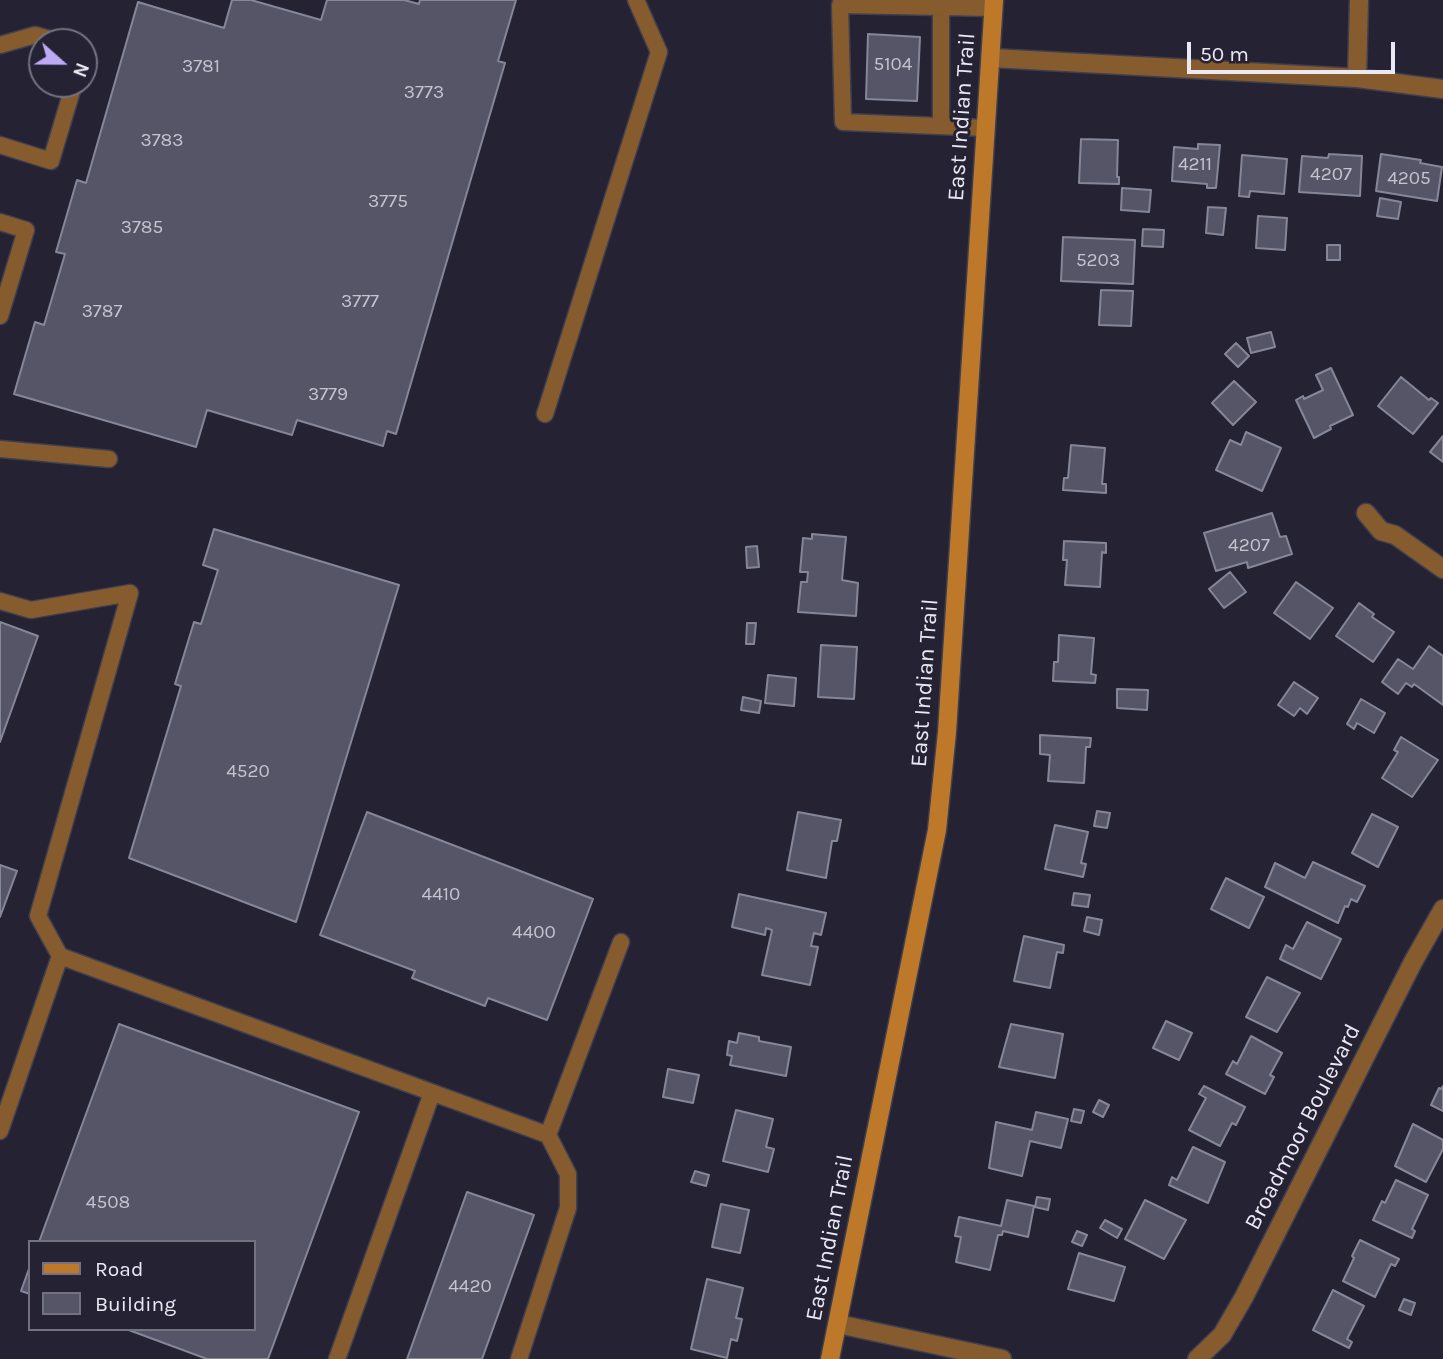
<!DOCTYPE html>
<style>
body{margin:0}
#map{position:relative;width:1443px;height:1359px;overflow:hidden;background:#252333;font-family:Karla,sans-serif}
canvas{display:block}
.legend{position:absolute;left:28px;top:1240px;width:228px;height:91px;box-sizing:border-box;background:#252333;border:2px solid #737280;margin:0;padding:9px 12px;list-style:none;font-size:21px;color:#e9e8f3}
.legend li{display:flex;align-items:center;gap:14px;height:35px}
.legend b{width:35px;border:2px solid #737280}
.north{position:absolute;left:28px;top:28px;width:70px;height:70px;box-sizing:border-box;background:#252333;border:2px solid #737280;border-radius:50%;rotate:111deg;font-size:19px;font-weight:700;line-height:28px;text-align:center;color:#e9e8f3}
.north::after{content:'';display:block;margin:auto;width:24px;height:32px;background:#bea9f5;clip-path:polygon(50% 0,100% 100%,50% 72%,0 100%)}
.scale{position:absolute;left:1187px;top:42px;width:208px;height:32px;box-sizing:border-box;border:4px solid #e9e8f3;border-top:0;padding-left:9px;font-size:21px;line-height:24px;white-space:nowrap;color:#e9e8f3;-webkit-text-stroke:5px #252333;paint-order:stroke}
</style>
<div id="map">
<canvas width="1443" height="1359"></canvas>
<ul class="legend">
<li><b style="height:9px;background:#bd7929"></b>Road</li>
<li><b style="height:19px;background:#555567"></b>Building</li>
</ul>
<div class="north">N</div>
<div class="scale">50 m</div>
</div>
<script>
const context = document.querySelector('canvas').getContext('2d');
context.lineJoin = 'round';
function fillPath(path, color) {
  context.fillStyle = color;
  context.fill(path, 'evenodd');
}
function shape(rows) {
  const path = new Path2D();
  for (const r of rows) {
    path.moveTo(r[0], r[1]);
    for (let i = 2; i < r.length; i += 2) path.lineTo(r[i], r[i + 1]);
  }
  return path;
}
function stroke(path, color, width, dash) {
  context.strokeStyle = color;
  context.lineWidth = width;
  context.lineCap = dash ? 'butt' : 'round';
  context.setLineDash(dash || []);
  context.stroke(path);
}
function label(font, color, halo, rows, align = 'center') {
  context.font = font + ' Karla,sans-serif';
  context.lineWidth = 6;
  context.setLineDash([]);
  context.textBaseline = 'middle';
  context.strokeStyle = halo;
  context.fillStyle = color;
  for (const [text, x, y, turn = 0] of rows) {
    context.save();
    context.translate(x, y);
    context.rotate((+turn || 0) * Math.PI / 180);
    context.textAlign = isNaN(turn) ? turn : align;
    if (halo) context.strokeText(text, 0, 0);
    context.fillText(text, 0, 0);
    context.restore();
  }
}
const building = shape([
 [232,0,251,0,321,20,327,0,404,0,419,4,420,0,516,0,498,61,505,63,396,434,387,431,383,446,297,420,292,435,207,410,196,447,14,394,35,322,44,325,65,254,56,252,77,180,86,183,138,2,224,28,232,0],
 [868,34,920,37,917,101,866,99,868,34],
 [1081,139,1118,140,1117,177,1119,177,1119,184,1079,183,1081,139],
 [1198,144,1220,145,1216,188,1207,188,1207,184,1172,181,1174,147,1198,149,1198,144],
 [1329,154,1362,156,1360,196,1299,192,1302,156,1328,158,1329,154],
 [1381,154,1421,160,1420,163,1442,167,1437,201,1376,191,1381,154],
 [1242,155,1287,159,1284,194,1250,191,1249,197,1239,196,1242,155],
 [1122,188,1151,190,1149,212,1121,210,1122,188],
 [1380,198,1401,202,1398,219,1377,216,1380,198],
 [1208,207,1226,208,1223,235,1206,233,1208,207],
 [1258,216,1287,218,1285,250,1256,248,1258,216],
 [1143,229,1164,230,1163,247,1142,246,1143,229],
 [1063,237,1135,240,1133,284,1061,281,1063,237],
 [1327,245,1340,245,1340,260,1327,260,1327,245],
 [1101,290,1133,291,1131,326,1099,325,1101,290],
 [1271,332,1275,347,1251,353,1247,338,1271,332],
 [1236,343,1249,356,1238,367,1225,354,1236,343],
 [1331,368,1353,415,1330,426,1331,429,1314,438,1296,400,1303,396,1304,399,1323,390,1316,375,1331,368],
 [1401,377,1429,400,1431,398,1438,403,1413,434,1378,406,1401,377],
 [1234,381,1256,402,1233,425,1212,403,1234,381],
 [1246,432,1281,448,1262,491,1216,470,1230,440,1241,445,1246,432],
 [1443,436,1443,462,1430,452,1443,436],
 [1071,445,1105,448,1102,484,1106,484,1106,493,1063,490,1064,478,1068,478,1071,445],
 [1272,513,1280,537,1286,536,1292,554,1248,568,1247,562,1216,571,1204,533,1272,513],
 [214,529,399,585,296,922,129,858,181,686,175,684,194,622,201,624,218,570,203,565,214,529],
 [812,534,846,537,842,580,858,583,856,616,798,612,801,582,807,582,808,572,800,572,803,538,812,539,812,534],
 [1064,541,1106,543,1106,553,1102,552,1100,587,1065,585,1067,560,1063,560,1064,541],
 [757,546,759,567,747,568,746,547,757,546],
 [1230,572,1246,592,1224,608,1209,589,1230,572],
 [1296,582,1333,608,1310,639,1274,613,1296,582],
 [1359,603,1374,614,1372,617,1394,632,1373,662,1336,636,1359,603],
 [0,622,38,636,0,742,0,622],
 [747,623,756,623,754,644,746,644,747,623],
 [1059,635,1094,638,1091,674,1096,675,1095,683,1053,681,1054,662,1058,662,1059,635],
 [821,645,857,647,854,699,818,697,821,645],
 [1429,646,1443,656,1443,705,1414,684,1412,687,1406,683,1398,694,1382,682,1398,659,1413,669,1429,646],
 [768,675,796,678,794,706,765,703,768,675],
 [1294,682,1318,698,1307,714,1300,708,1294,716,1278,705,1294,682],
 [1117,689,1148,690,1147,710,1117,708,1117,689],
 [743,697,761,701,759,713,741,710,743,697],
 [1361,699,1385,713,1374,733,1357,723,1354,729,1347,724,1361,699],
 [1040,735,1091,738,1090,747,1086,747,1084,783,1048,781,1050,755,1040,754,1040,735],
 [1401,737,1438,760,1412,797,1382,778,1398,752,1394,750,1401,737],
 [1097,811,1110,813,1107,828,1094,826,1097,811],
 [367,812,593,899,547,1020,488,998,485,1006,412,978,415,971,320,935,367,812],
 [798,812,841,820,837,841,832,841,826,878,787,870,798,812],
 [1372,814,1398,827,1378,867,1352,853,1372,814],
 [1055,825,1088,832,1081,863,1086,864,1083,877,1045,869,1055,825],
 [1313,862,1365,886,1357,902,1351,899,1348,907,1345,906,1338,923,1265,887,1275,863,1305,878,1313,862],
 [0,865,17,871,0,917,0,865],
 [1226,878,1264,897,1249,928,1211,909,1226,878],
 [1074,893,1090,895,1088,907,1072,905,1074,893],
 [739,894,826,913,821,935,814,933,811,946,818,947,810,985,762,975,772,930,766,928,765,935,732,927,739,894],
 [1087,917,1102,920,1099,935,1084,931,1087,917],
 [1307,922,1341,939,1321,979,1280,959,1286,945,1293,949,1307,922],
 [1024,936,1064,945,1063,953,1057,952,1050,988,1014,981,1024,936],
 [1267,977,1300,993,1277,1032,1246,1017,1267,977],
 [1166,1021,1192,1033,1179,1060,1153,1048,1166,1021],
 [119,1024,359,1112,268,1359,207,1359,126,1329,254,1329,254,1242,39,1242,119,1024],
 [1011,1024,1063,1034,1055,1078,999,1067,1011,1024],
 [739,1033,759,1037,759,1041,791,1047,786,1076,730,1065,732,1056,727,1055,729,1041,737,1043,739,1033],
 [1251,1036,1282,1053,1270,1075,1274,1077,1265,1094,1226,1074,1233,1061,1237,1064,1251,1036],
 [668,1069,699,1075,693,1103,663,1097,668,1069],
 [1204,1086,1245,1107,1236,1125,1232,1123,1220,1146,1189,1130,1206,1098,1199,1094,1204,1086],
 [1443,1086,1443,1111,1431,1105,1439,1088,1441,1089,1443,1086],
 [1099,1100,1109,1105,1103,1117,1093,1112,1099,1100],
 [1074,1109,1084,1111,1081,1123,1071,1121,1074,1109],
 [736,1110,773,1119,766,1147,774,1149,768,1172,723,1161,736,1110],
 [1036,1112,1068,1119,1061,1148,1030,1141,1022,1176,989,1168,996,1122,1032,1130,1036,1112],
 [1413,1124,1443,1140,1443,1149,1426,1182,1395,1166,1413,1124],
 [1193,1147,1225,1162,1208,1203,1169,1185,1172,1177,1177,1180,1193,1147],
 [695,1171,709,1175,706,1186,691,1182,695,1171],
 [1396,1180,1428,1195,1412,1229,1415,1231,1412,1238,1373,1220,1382,1201,1385,1203,1396,1180],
 [467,1192,534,1215,482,1359,407,1359,467,1192],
 [1037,1197,1050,1199,1048,1210,1035,1207,1037,1197],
 [1007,1200,1034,1206,1028,1237,1003,1231,1002,1235,998,1235,990,1270,956,1262,961,1237,955,1236,959,1217,1001,1226,1007,1200],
 [1145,1200,1186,1220,1164,1259,1125,1239,1145,1200],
 [721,1204,749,1210,740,1253,712,1247,721,1204],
 [1105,1220,1122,1229,1117,1238,1100,1228,1105,1220],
 [1077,1231,1087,1235,1082,1246,1072,1242,1077,1231],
 [1360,1240,1399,1259,1395,1266,1391,1264,1375,1297,1343,1281,1354,1258,1352,1256,1360,1240],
 [1079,1253,1125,1267,1114,1301,1068,1289,1079,1253],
 [30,1266,30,1294,21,1291,30,1266],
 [707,1279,743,1288,736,1318,742,1319,737,1341,731,1339,727,1358,691,1349,707,1279],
 [1333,1290,1364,1306,1347,1339,1352,1342,1349,1348,1313,1330,1333,1290],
 [1404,1299,1415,1303,1411,1315,1399,1310,1404,1299]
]);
const lane = shape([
 [941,7,941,126],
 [0,45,35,35,60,42],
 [84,49,84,51],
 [986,128,843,122,840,5,994,8],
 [0,145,51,161,74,84],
 [0,222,26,230,0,316],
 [545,414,659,52,636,0],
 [0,449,109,459],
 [0,601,31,610,130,593,38,916,60,956,548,1135,621,942],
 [0,1131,60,956],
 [337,1359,432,1093],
 [519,1359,568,1208,568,1174,548,1135]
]);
const street = shape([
 [992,58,1357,78,1443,89],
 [1357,78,1359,0],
 [1366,513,1381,531,1395,535,1443,569],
 [838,1324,1002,1359],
 [1197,1359,1222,1335,1244,1297,1413,962,1443,909]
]);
const secondary = shape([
 [830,1359,937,830,947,732,994,0]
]);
const numberNames = [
 ["5104",893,65],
 ["3781",201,67],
 ["3773",424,93],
 ["3783",162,141],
 ["4211",1195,165],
 ["4207",1331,175],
 ["4205",1409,179],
 ["3775",388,202],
 ["3785",142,228],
 ["5203",1098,261],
 ["3777",360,302],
 ["3787",102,312],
 ["3779",328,395],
 ["4207",1249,546],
 ["4520",248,772],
 ["4410",441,895],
 ["4400",534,933],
 ["4508",108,1203],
 ["4420",470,1287]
];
const streetNames = [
 ["East Indian Trail",962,117,-86],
 ["East Indian Trail",925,683,-86],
 ["Broadmoor Boulevard",1303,1127,-63],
 ["East Indian Trail",830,1238,-79]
];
fillPath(building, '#555567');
stroke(building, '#86869a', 2);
stroke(lane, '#403f4e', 19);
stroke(street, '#403f4e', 21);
stroke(secondary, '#403f4e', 21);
stroke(lane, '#865c2f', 16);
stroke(street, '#865c2f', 18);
stroke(secondary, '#bd7929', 18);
label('19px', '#c4c3d0', null, numberNames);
label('23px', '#e9e8f3', '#252333', streetNames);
</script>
